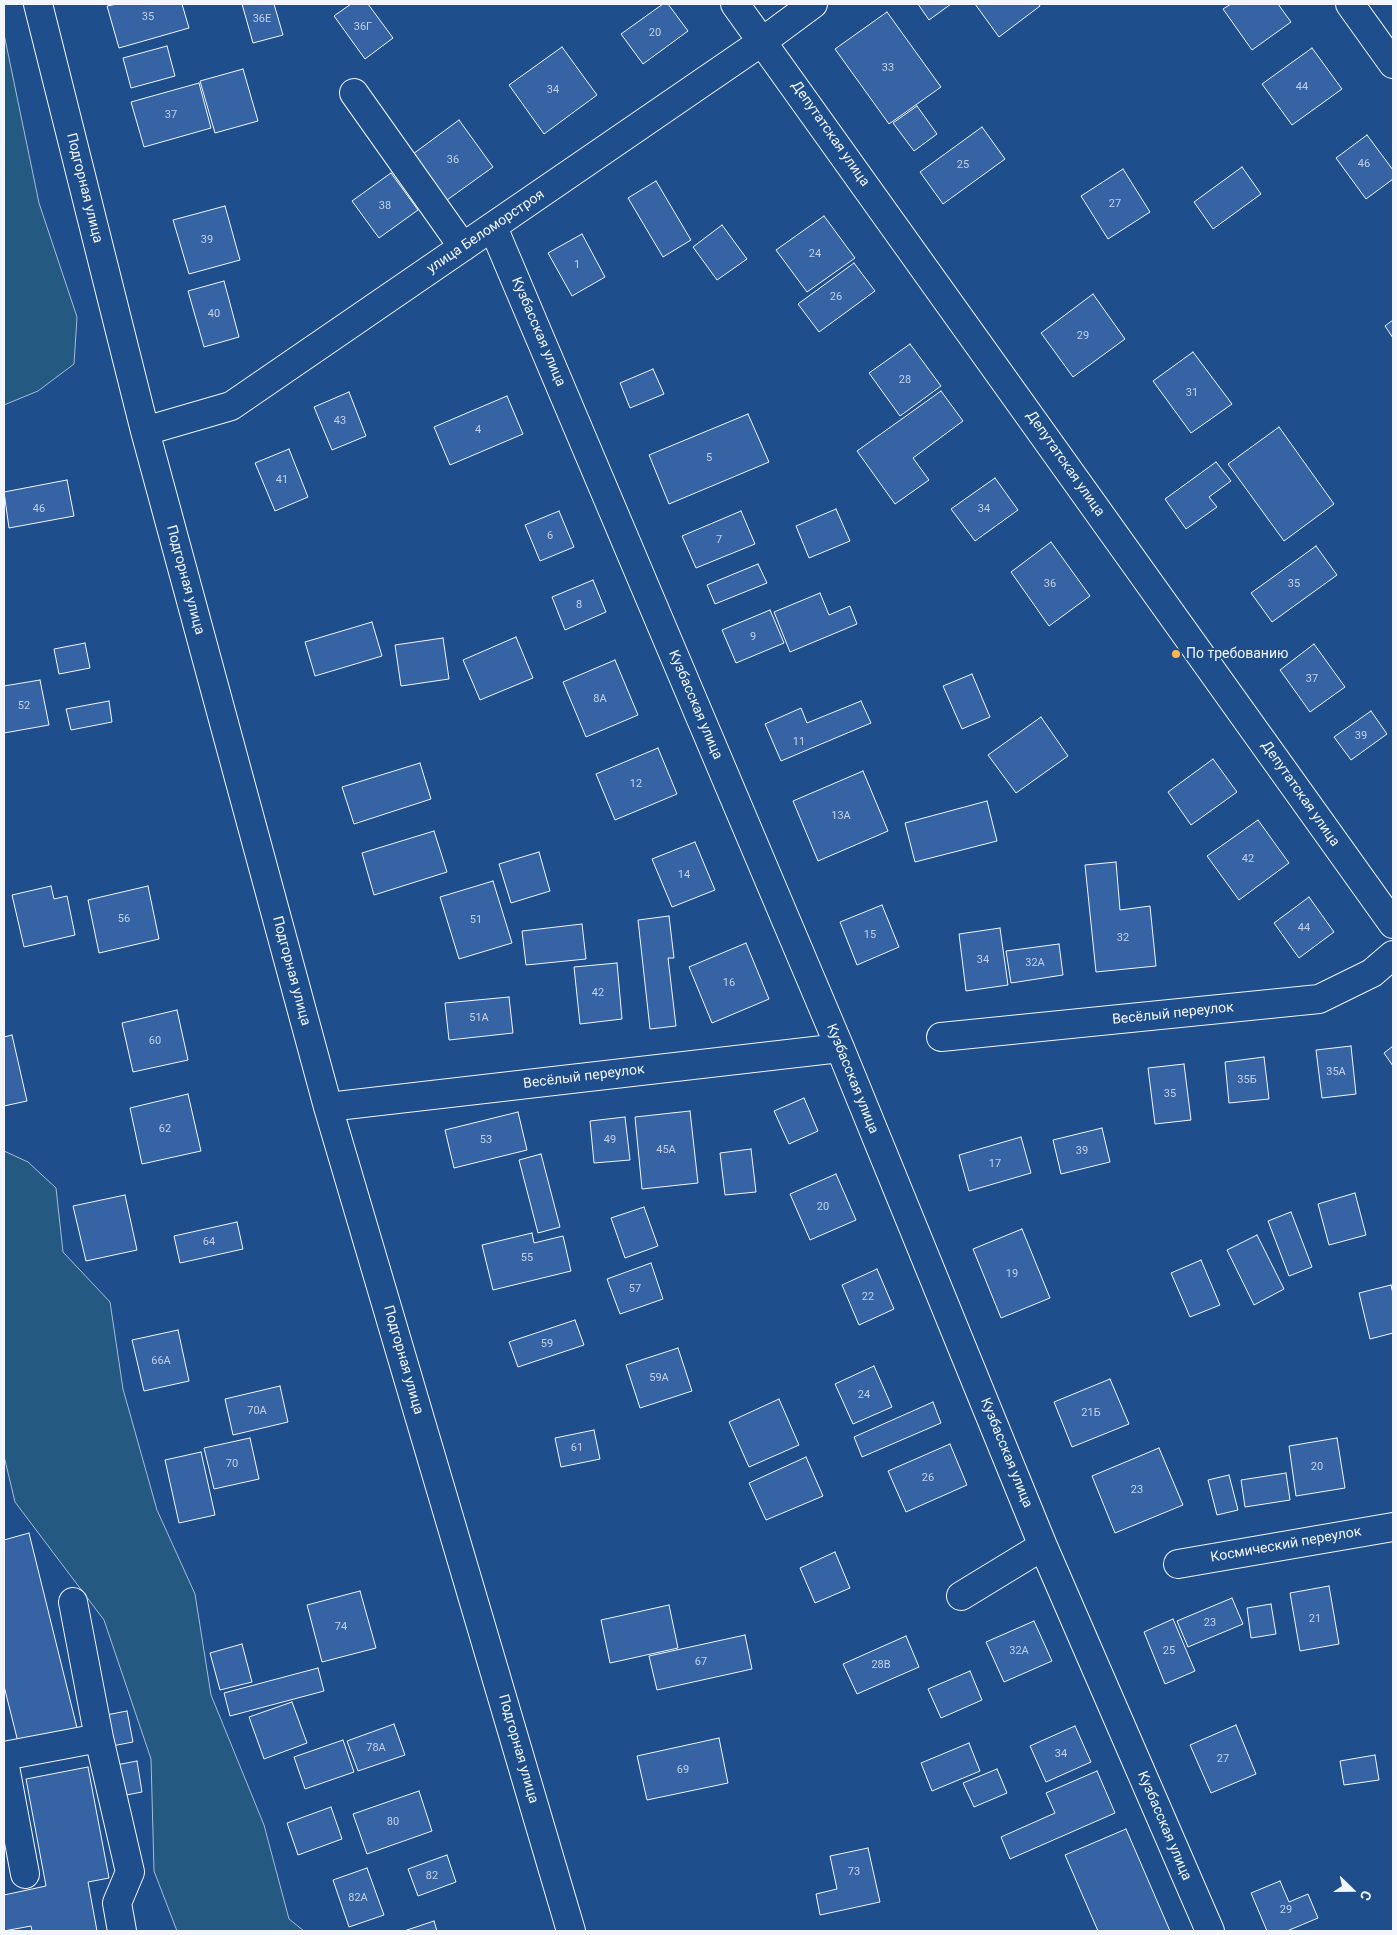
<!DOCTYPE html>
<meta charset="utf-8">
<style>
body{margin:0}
#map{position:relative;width:1397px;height:1935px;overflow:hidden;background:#1f4e8c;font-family:Roboto,sans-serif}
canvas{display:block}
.frame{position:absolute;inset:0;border:5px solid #f2f6ff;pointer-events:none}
.north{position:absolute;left:1327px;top:1865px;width:50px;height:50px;-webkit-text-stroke:4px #1f4e8c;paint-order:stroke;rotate:112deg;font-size:14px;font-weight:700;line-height:20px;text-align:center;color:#f2f6ff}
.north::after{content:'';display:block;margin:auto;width:18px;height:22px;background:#f2f6ff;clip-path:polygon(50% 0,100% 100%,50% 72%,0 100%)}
</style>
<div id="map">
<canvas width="1397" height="1935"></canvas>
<div class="frame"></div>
<div class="north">С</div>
</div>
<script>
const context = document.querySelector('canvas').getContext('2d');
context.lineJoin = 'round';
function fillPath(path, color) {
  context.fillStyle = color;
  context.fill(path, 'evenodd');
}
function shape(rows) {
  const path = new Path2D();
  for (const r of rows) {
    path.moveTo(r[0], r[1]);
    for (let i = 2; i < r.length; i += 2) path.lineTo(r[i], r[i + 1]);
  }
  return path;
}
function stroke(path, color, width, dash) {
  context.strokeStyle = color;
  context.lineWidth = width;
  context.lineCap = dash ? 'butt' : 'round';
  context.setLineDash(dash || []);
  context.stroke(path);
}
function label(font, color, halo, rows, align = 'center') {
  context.font = font + ' Roboto,sans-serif';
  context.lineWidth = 4;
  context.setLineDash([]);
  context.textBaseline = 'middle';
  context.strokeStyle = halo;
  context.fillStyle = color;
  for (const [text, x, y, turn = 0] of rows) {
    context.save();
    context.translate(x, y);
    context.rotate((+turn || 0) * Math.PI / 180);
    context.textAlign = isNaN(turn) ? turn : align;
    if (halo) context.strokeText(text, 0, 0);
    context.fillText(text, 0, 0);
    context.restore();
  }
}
const green = shape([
 [4,34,39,203,77,317,74,364,38,391,4,405,4,34],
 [4,1151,28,1162,56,1188,63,1252,110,1302,123,1389,157,1510,195,1594,211,1695,264,1825,289,1919,304,1931,177,1931,154,1871,151,1759,104,1620,15,1502,4,1456,4,1151]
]);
const building = shape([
 [117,4,182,4,189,28,119,48,107,6,117,4],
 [242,4,274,4,283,35,253,43,242,4],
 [351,4,368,4,393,38,365,59,334,16,351,4],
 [663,4,668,4,688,31,643,64,621,34,663,4],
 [918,4,951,4,929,20,918,4],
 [975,4,1039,4,1040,6,999,37,975,4],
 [1231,4,1278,4,1291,22,1252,50,1223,9,1231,4],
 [887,12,941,87,889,124,835,49,887,12],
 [167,46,175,76,131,88,123,58,167,46],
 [562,47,597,95,544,134,509,85,562,47],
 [1312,48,1342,89,1292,125,1262,84,1312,48],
 [243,69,258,121,215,133,200,81,243,69],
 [199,83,211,128,144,147,131,102,199,83],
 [917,106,937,134,914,151,893,123,917,106],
 [459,120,493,167,447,200,413,154,459,120],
 [982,127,1005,159,943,204,920,172,982,127],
 [1367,135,1393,170,1393,179,1366,199,1336,158,1367,135],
 [1242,167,1261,194,1213,229,1194,202,1242,167],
 [1123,169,1150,212,1108,239,1081,196,1123,169],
 [391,173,418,210,379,238,352,201,391,173],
 [656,181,691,240,663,257,628,198,656,181],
 [225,206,240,260,189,274,173,220,225,206],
 [824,216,855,258,807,292,776,250,824,216],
 [722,225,747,259,717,280,693,247,722,225],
 [582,234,605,277,572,296,548,253,582,234],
 [854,263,875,291,819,332,798,304,854,263],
 [224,281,239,337,204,347,188,291,224,281],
 [1093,294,1125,339,1073,377,1041,333,1093,294],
 [1393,320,1393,338,1385,326,1393,320],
 [910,344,941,386,900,416,869,373,910,344],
 [1193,352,1232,404,1191,433,1153,381,1193,352],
 [653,369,664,394,630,408,620,383,653,369],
 [941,391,963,421,913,458,929,480,895,504,857,451,941,391],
 [349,392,366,436,332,450,314,407,349,392],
 [507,396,523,434,450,465,434,427,507,396],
 [748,414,769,462,669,504,649,455,748,414],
 [1279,427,1334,504,1284,541,1228,464,1279,427],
 [289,449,308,497,275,511,255,463,289,449],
 [1216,462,1231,481,1209,497,1217,507,1186,529,1165,499,1216,462],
 [995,478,1018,510,975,541,951,509,995,478],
 [67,480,74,516,9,528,4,492,67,480],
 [836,509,850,541,809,558,796,526,836,509],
 [559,511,574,547,540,561,525,525,559,511],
 [741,511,755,544,696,568,682,536,741,511],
 [1051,542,1090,596,1049,626,1011,572,1051,542],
 [1316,546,1337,575,1272,622,1251,593,1316,546],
 [758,564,767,583,715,604,707,585,758,564],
 [593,580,606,612,565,630,552,597,593,580],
 [820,593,829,615,850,606,857,624,790,652,774,612,820,593],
 [770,610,784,643,736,663,722,630,770,610],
 [372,622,382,656,315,676,305,642,372,622],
 [516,637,533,678,480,700,463,660,516,637],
 [443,638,449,679,401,686,395,645,443,638],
 [85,643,90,668,59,674,54,649,85,643],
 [1314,644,1345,687,1310,712,1280,670,1314,644],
 [615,660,638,715,586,737,563,682,615,660],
 [972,674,990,717,962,729,943,686,972,674],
 [40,680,49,725,4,733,4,686,40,680],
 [109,701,112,722,71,730,66,709,109,701],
 [861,701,871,723,781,761,765,724,801,708,807,723,861,701],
 [1371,711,1387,734,1351,760,1334,737,1371,711],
 [1041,717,1068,756,1016,793,988,755,1041,717],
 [658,748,677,794,615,820,596,774,658,748],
 [1213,759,1237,792,1191,825,1168,792,1213,759],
 [420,763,431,799,354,824,342,787,420,763],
 [863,771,888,831,818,861,793,801,863,771],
 [987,801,997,841,915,862,905,823,987,801],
 [1258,820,1289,863,1239,900,1207,856,1258,820],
 [434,831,447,872,374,895,362,853,434,831],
 [695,842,715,890,672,907,652,859,695,842],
 [539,852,550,891,511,903,499,864,539,852],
 [1116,862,1120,910,1150,906,1156,966,1096,972,1085,865,1116,862],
 [493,881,512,943,459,959,440,897,493,881],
 [51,886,54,899,67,896,75,935,24,947,12,895,51,886],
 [148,886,159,939,99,953,88,900,148,886],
 [1309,897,1334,932,1299,958,1274,923,1309,897],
 [882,905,899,947,857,965,840,922,882,905],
 [669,916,674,958,668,958,676,1026,650,1029,638,920,669,916],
 [582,924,586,959,526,965,522,931,582,924],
 [1000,928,1008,985,966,991,959,934,1000,928],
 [746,943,769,999,712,1023,689,967,746,943],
 [1059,944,1063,975,1011,983,1006,951,1059,944],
 [617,963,622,1019,580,1024,574,967,617,963],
 [509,997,513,1033,449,1040,445,1003,509,997],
 [177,1010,188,1060,133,1072,122,1023,177,1010],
 [12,1035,27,1101,4,1106,4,1037,12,1035],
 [1351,1046,1356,1094,1322,1098,1316,1050,1351,1046],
 [1393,1046,1393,1066,1384,1053,1393,1046],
 [1264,1057,1269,1099,1229,1103,1225,1062,1264,1057],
 [1184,1064,1191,1120,1155,1124,1148,1068,1184,1064],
 [188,1094,201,1151,142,1164,130,1108,188,1094],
 [804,1098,818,1131,789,1144,774,1111,804,1098],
 [690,1111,698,1183,642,1189,635,1117,690,1111],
 [518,1112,527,1150,454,1168,445,1130,518,1112],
 [625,1117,630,1160,594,1163,590,1121,625,1117],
 [1102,1128,1110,1162,1061,1174,1053,1140,1102,1128],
 [1021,1137,1031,1173,969,1191,959,1155,1021,1137],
 [751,1149,756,1192,725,1195,720,1153,751,1149],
 [541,1154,560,1227,538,1233,519,1160,541,1154],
 [836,1174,856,1220,810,1240,790,1194,836,1174],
 [1355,1193,1366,1235,1329,1245,1318,1204,1355,1193],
 [125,1195,137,1250,86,1261,73,1206,125,1195],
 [644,1207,658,1246,625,1258,611,1218,644,1207],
 [1291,1212,1312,1267,1289,1276,1268,1221,1291,1212],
 [237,1222,243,1249,180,1263,174,1236,237,1222],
 [1022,1229,1050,1298,1001,1318,973,1249,1022,1229],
 [532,1233,534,1243,563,1236,571,1271,493,1290,482,1245,532,1233],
 [1257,1235,1284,1289,1254,1305,1227,1250,1257,1235],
 [1201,1260,1220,1305,1190,1317,1171,1273,1201,1260],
 [651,1263,663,1299,620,1314,607,1279,651,1263],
 [877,1269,894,1309,859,1325,842,1285,877,1269],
 [1391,1285,1393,1294,1393,1333,1370,1339,1359,1293,1391,1285],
 [575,1320,584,1345,518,1367,509,1342,575,1320],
 [178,1330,189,1381,144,1391,132,1340,178,1330],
 [678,1348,692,1391,640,1408,626,1365,678,1348],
 [874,1366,892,1407,853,1424,835,1384,874,1366],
 [1110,1379,1129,1424,1072,1447,1054,1402,1110,1379],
 [280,1386,288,1422,233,1435,225,1399,280,1386],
 [779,1399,799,1445,749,1467,729,1422,779,1399],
 [933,1402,941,1423,862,1457,854,1437,933,1402],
 [594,1430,600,1459,561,1467,555,1438,594,1430],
 [250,1438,259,1479,214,1489,204,1448,250,1438],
 [1337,1438,1345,1488,1296,1496,1289,1446,1337,1438],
 [950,1444,967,1485,906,1512,888,1471,950,1444],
 [1159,1448,1183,1505,1115,1533,1092,1476,1159,1448],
 [201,1452,215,1515,179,1523,165,1460,201,1452],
 [806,1457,823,1496,766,1520,749,1483,806,1457],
 [1286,1473,1290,1500,1245,1507,1241,1480,1286,1473],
 [1229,1475,1238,1510,1217,1515,1208,1480,1229,1475],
 [29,1533,77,1728,18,1742,4,1686,4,1540,29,1533],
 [835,1552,850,1588,815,1603,800,1568,835,1552],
 [1329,1586,1339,1644,1300,1651,1290,1593,1329,1586],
 [360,1591,376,1648,322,1662,307,1605,360,1591],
 [1232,1598,1243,1624,1188,1647,1177,1621,1232,1598],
 [1271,1604,1276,1634,1251,1638,1247,1608,1271,1604],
 [669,1605,678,1648,610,1663,601,1620,669,1605],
 [1173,1619,1195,1671,1165,1684,1144,1632,1173,1619],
 [1034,1621,1052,1661,1004,1682,986,1642,1034,1621],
 [745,1635,752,1669,657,1690,649,1656,745,1635],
 [906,1636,919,1667,857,1694,843,1664,906,1636],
 [242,1644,252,1682,220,1690,210,1653,242,1644],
 [318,1668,324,1691,230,1716,224,1693,318,1668],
 [970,1671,982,1700,941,1718,928,1689,970,1671],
 [292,1702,307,1743,264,1759,249,1717,292,1702],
 [127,1711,133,1742,112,1746,106,1715,127,1711],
 [394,1724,405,1755,358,1771,347,1741,394,1724],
 [1236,1725,1256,1774,1211,1793,1190,1745,1236,1725],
 [1075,1726,1091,1762,1046,1782,1030,1746,1075,1726],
 [719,1738,728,1783,647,1800,637,1756,719,1738],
 [343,1740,354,1772,305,1789,294,1757,343,1740],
 [969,1743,980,1771,932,1791,921,1763,969,1743],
 [1375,1755,1379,1780,1344,1785,1340,1761,1375,1755],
 [137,1761,142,1792,121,1796,116,1765,137,1761],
 [88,1767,109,1878,88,1882,97,1931,32,1931,31,1926,4,1931,4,1895,46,1886,26,1779,88,1767],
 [997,1769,1007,1793,974,1807,963,1783,997,1769],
 [1097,1771,1115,1813,1010,1859,1001,1837,1055,1813,1046,1793,1097,1771],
 [419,1791,432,1831,367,1854,353,1814,419,1791],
 [331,1807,342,1839,298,1855,287,1823,331,1807],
 [1126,1829,1170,1931,1098,1931,1065,1855,1126,1829],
 [868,1848,880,1902,820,1915,816,1894,837,1889,830,1856,868,1848],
 [447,1855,456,1882,418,1896,408,1869,447,1855],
 [367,1868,384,1915,349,1927,333,1880,367,1868],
 [1280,1881,1289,1902,1308,1894,1318,1918,1287,1931,1267,1931,1251,1893,1280,1881],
 [434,1921,437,1931,404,1931,434,1921]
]);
const minor = shape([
 [38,4,145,431,328,1107,571,1931],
 [735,4,1393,924],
 [1350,4,1393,64],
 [354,93,463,247],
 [493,227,840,1048,1043,1546,1210,1931],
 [145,431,231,406,763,41,813,4],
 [941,1037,1319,999,1372,973,1393,955],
 [328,1107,840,1048],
 [1178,1564,1393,1527],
 [961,1596,1043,1546],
 [73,1602,99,1738,130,1872,117,1903,122,1931],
 [4,1756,99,1738],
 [4,1761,25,1874]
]);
const markers = [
 [1176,654,5,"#ffb74d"]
];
const numberNames = [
 ["35",148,17],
 ["36Е",262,19],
 ["36Г",363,27],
 ["20",655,33],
 ["33",888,68],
 ["44",1302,87],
 ["34",553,90],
 ["37",171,115],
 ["36",453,160],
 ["46",1364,164],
 ["25",963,165],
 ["27",1115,204],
 ["38",385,206],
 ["39",207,240],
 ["24",815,254],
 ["1",577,265],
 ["26",836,297],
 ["40",214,314],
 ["29",1083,336],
 ["28",905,380],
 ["31",1192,393],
 ["43",340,421],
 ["4",478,430],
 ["5",709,458],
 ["41",282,480],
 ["46",39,509],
 ["34",984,509],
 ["6",550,536],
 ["7",719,540],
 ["36",1050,584],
 ["35",1294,584],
 ["8",579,605],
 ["9",753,637],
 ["37",1312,679],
 ["8А",600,699],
 ["52",24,706],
 ["39",1361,736],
 ["11",799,742],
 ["12",636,784],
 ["13А",841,816],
 ["42",1248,859],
 ["14",684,875],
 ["56",124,919],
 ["51",476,920],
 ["44",1304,928],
 ["15",870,935],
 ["32",1123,938],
 ["34",983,960],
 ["32А",1035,963],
 ["16",729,983],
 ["42",598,993],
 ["51А",479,1018],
 ["60",155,1041],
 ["35А",1336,1072],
 ["35Б",1247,1080],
 ["35",1170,1094],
 ["62",165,1129],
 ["53",486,1140],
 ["49",610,1140],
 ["45А",666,1150],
 ["39",1082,1151],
 ["17",995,1164],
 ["20",823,1207],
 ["64",209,1242],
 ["55",527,1258],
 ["19",1012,1274],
 ["57",635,1289],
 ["22",868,1297],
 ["59",547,1344],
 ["66А",161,1361],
 ["59А",659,1378],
 ["24",864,1395],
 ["70А",257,1411],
 ["21Б",1091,1413],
 ["61",577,1448],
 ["70",232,1464],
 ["20",1317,1467],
 ["26",928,1478],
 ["23",1137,1490],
 ["21",1315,1619],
 ["23",1210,1623],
 ["74",341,1627],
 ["32А",1019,1651],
 ["25",1169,1651],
 ["67",701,1662],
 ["28В",881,1665],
 ["78А",376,1748],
 ["34",1061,1754],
 ["27",1223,1759],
 ["69",683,1770],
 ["80",393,1822],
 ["73",854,1872],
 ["82",432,1876],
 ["82А",358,1898],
 ["29",1286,1910]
];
const streetNames = [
 ["Депутатская улица",830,134,55],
 ["Подгорная улица",84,188,76],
 ["улица Беломорстроя",486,232,-34],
 ["Кузбасская улица",538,332,67],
 ["Депутатская улица",1065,464,55],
 ["Подгорная улица",185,580,75],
 ["Кузбасская улица",695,705,67],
 ["Депутатская улица",1300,794,55],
 ["Подгорная улица",291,971,75],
 ["Весёлый переулок",1173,1014,-6],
 ["Весёлый переулок",584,1077,-7],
 ["Кузбасская улица",852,1079,68],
 ["Подгорная улица",403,1360,74],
 ["Кузбасская улица",1006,1453,68],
 ["Космический переулок",1286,1545,-10],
 ["Подгорная улица",518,1749,74],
 ["Кузбасская улица",1164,1826,67]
];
const poiNames = [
 ["По требованию",1186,654]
];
fillPath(green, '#245a82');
stroke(green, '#a8bbd7', 1);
fillPath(building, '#3563a3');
stroke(building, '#f2f6ff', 1);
stroke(minor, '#f2f6ff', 30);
stroke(minor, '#1f4e8c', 28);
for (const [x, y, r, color] of markers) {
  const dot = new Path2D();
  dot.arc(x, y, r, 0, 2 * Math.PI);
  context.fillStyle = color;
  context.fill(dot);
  stroke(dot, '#1f4e8c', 2);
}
label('11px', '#c3d1e8', null, numberNames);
label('14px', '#f2f6ff', '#1f4e8c', streetNames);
label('14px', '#f2f6ff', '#1f4e8c', poiNames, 'left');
</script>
